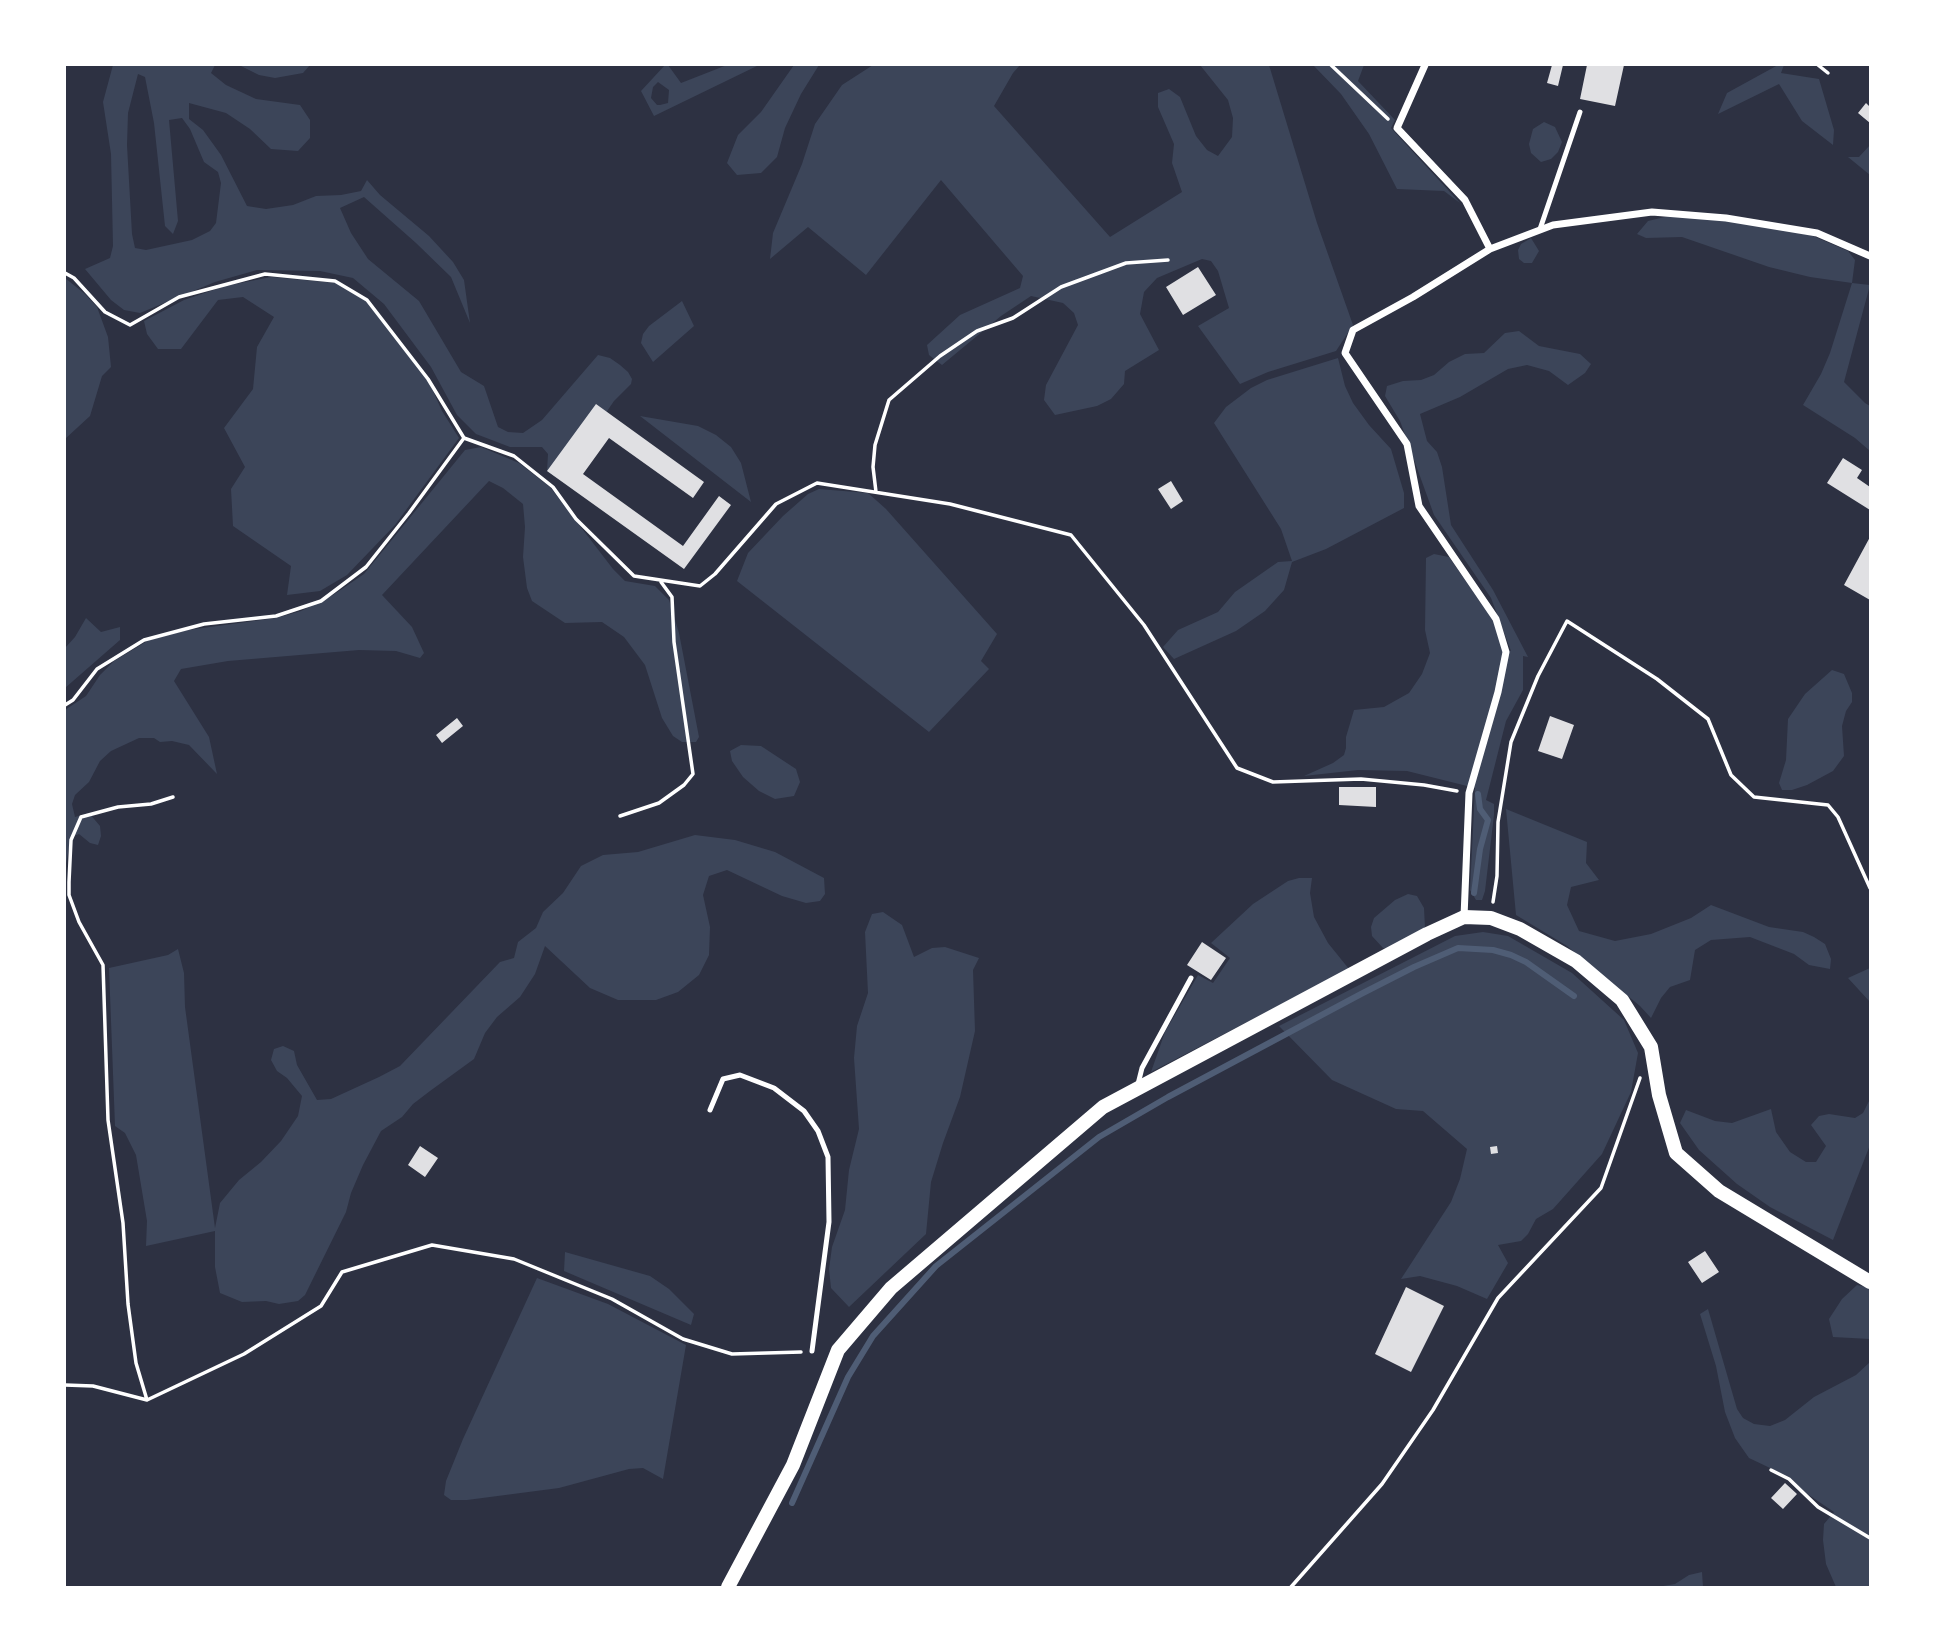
<!DOCTYPE html>
<style>
body{margin:0}
#map{position:relative;width:1935px;height:1652px;overflow:hidden;background:#2d3142;font-family:"Open Sans",sans-serif}
canvas{display:block}
.frame{position:absolute;inset:0;border:66px solid #fff;pointer-events:none}
</style>
<div id="map">
<canvas width="1935" height="1652"></canvas>
<div class="frame"></div>
</div>
<script>
const context = document.querySelector('canvas').getContext('2d');
context.lineJoin = 'round';
function fillPath(path, color) {
  context.fillStyle = color;
  context.fill(path, 'evenodd');
}
function shape(rows) {
  const path = new Path2D();
  for (const r of rows) {
    path.moveTo(r[0], r[1]);
    for (let i = 2; i < r.length; i += 2) path.lineTo(r[i], r[i + 1]);
  }
  return path;
}
function stroke(path, color, width, dash) {
  context.strokeStyle = color;
  context.lineWidth = width;
  context.lineCap = dash ? 'butt' : 'round';
  context.setLineDash(dash || []);
  context.stroke(path);
}
const green = shape([
 [113,65,215,65,211,73,226,85,256,99,300,105,310,120,310,138,298,151,271,149,250,129,226,113,189,103,189,119,203,130,221,155,247,206,266,209,293,205,316,196,341,195,361,191,367,180,380,195,429,236,453,262,464,280,470,323,451,277,416,243,364,197,340,208,351,233,368,259,419,301,461,372,484,386,498,427,508,432,523,433,542,420,598,355,610,358,620,365,628,372,632,379,631,384,614,401,560,480,547,471,548,454,542,447,510,447,476,434,457,415,431,367,384,304,353,278,320,271,257,270,215,282,140,313,124,310,111,300,85,269,110,258,113,246,111,154,103,102],
 [138,74,145,77,154,123,165,226,173,234,178,221,169,120,182,118,190,129,204,162,218,172,221,183,216,223,210,231,192,240,146,250,135,248,132,234,127,145,128,113],
 [239,65,310,65,303,73,275,78,259,75],
 [665,65,668,65,681,83,727,65,759,65,654,116,641,91],
 [658,82,669,90,668,103,660,105,657,105,651,98,653,87],
 [794,65,819,65,801,94,785,128,777,157,761,173,737,175,727,163,738,135,761,112],
 [873,65,1020,65,1013,73,994,106,1110,237,1182,192,1172,163,1174,144,1158,107,1158,93,1169,89,1180,97,1196,136,1207,150,1218,156,1232,137,1233,118,1228,100,1200,65,1269,65,1317,223,1353,325,1336,351,1268,372,1240,384,1198,326,1229,308,1218,271,1211,261,1202,259,1157,278,1144,292,1140,314,1159,350,1125,371,1124,384,1111,399,1097,406,1055,415,1044,400,1046,385,1078,325,1074,313,1063,303,1031,296,1001,316,942,365,929,355,927,345,960,315,1020,288,1023,276,941,180,866,275,808,227,770,259,773,233,802,164,815,124,842,85],
 [1313,65,1364,65,1358,81,1395,120,1391,128,1460,203,1444,191,1397,189,1369,134,1341,94],
 [1778,65,1784,65,1781,73,1819,79,1834,130,1833,145,1802,121,1779,84,1718,114,1727,93],
 [1544,122,1555,127,1562,142,1558,152,1551,159,1541,162,1531,153,1529,144,1533,129],
 [1870,145,1870,175,1848,157,1859,157],
 [1673,215,1724,220,1774,228,1813,236,1848,251,1855,260,1852,283,1870,285,1844,382,1865,403,1870,406,1870,451,1855,438,1803,405,1821,374,1830,353,1852,283,1810,277,1769,267,1682,237,1646,238,1637,234,1648,221],
 [1531,238,1539,251,1532,263,1524,263,1519,259,1518,250,1521,244],
 [271,277,337,283,366,300,430,384,442,411,459,438,395,525,347,575,320,591,287,595,291,566,233,526,231,489,245,467,224,428,253,389,257,347,274,317,243,297,218,300,181,349,158,349,147,334,144,321,184,300,225,286],
 [65,278,85,294,97,307,108,337,111,367,102,376,90,416,65,439],
 [682,301,694,326,653,362,641,343,643,334,649,326],
 [1519,331,1539,346,1580,354,1591,364,1585,373,1568,385,1549,371,1527,365,1508,369,1460,397,1420,414,1427,441,1437,452,1442,467,1451,525,1493,590,1528,657,1523,656,1523,690,1506,721,1486,800,1494,804,1494,815,1485,891,1482,900,1476,900,1470,890,1475,788,1407,771,1358,770,1304,776,1333,763,1344,755,1346,748,1346,737,1354,710,1384,707,1409,693,1422,674,1430,653,1425,630,1426,558,1434,554,1449,557,1493,620,1503,649,1511,651,1491,598,1434,515,1400,421,1385,396,1387,386,1403,381,1421,380,1434,375,1449,362,1465,354,1484,353,1505,333],
 [1338,358,1345,386,1353,403,1369,425,1391,449,1404,493,1404,508,1326,549,1292,562,1284,590,1265,611,1236,631,1174,659,1163,647,1178,630,1218,612,1235,592,1278,562,1292,561,1281,529,1214,423,1226,407,1251,388,1267,380],
 [640,416,698,426,716,435,731,447,741,463,751,502],
 [481,447,519,463,550,487,613,569,625,581,655,586,669,600,679,633,699,737,696,742,682,742,673,736,662,718,645,665,624,637,602,622,565,623,532,601,527,588,523,557,525,527,523,504,503,488,489,481,382,595,412,627,424,653,420,658,396,651,359,650,228,661,181,669,174,681,209,737,217,774,189,745,172,741,160,742,154,738,139,738,111,751,100,761,89,782,75,795,72,804,75,817,89,813,100,826,101,836,98,845,90,843,79,834,71,837,65,869,65,710,86,696,100,675,114,661,149,640,188,630,276,618,301,611,333,595,364,574,465,450],
 [819,489,868,493,886,509,997,634,981,661,989,669,929,732,737,581,748,553,783,516,808,494],
 [86,618,101,632,120,627,120,640,65,688,65,648,75,637],
 [1832,670,1844,674,1852,693,1852,702,1846,711,1842,726,1844,756,1833,771,1807,785,1792,790,1782,790,1779,783,1786,760,1788,719,1805,694],
 [741,745,761,746,796,769,800,782,794,796,775,799,759,791,743,777,732,761,730,751],
 [1506,809,1587,842,1586,863,1599,880,1571,887,1567,905,1579,931,1615,941,1651,934,1691,918,1711,905,1769,927,1803,932,1814,937,1825,944,1831,959,1830,969,1809,965,1794,954,1750,937,1711,940,1695,950,1690,980,1670,987,1661,998,1651,1018,1640,1006,1567,946,1516,915],
 [695,835,735,840,775,852,824,878,825,894,820,901,806,903,782,896,727,870,709,876,703,895,710,927,709,955,699,975,678,992,656,1000,618,1000,590,988,545,946,535,974,520,997,497,1017,485,1033,474,1059,430,1091,413,1104,402,1117,381,1131,363,1165,351,1193,346,1212,305,1295,298,1301,279,1304,266,1301,242,1302,220,1293,215,1267,215,1231,146,1246,147,1221,136,1155,125,1133,115,1126,109,968,168,955,178,949,184,973,185,1007,215,1228,220,1203,239,1180,261,1162,281,1141,298,1116,302,1096,287,1078,277,1071,271,1060,274,1049,283,1046,294,1051,297,1065,317,1100,331,1099,379,1077,400,1066,500,962,514,958,518,942,536,928,543,912,563,893,581,866,603,855,638,852],
 [1299,878,1312,878,1310,893,1314,917,1328,943,1349,969,1151,1072,1165,1032,1198,975,1213,983,1230,958,1211,943,1253,904,1288,881],
 [1408,894,1417,896,1424,908,1425,928,1387,949,1383,948,1372,936,1371,927,1374,918,1395,900],
 [883,912,902,925,914,957,932,948,945,947,979,958,973,970,975,1031,960,1097,943,1143,931,1182,926,1234,849,1307,831,1288,829,1269,832,1247,845,1210,849,1170,859,1129,854,1058,857,1026,868,993,865,932,872,914],
 [1483,932,1508,936,1572,973,1624,1020,1638,1053,1631,1092,1602,1154,1553,1209,1536,1219,1528,1234,1521,1241,1498,1245,1508,1263,1487,1299,1457,1286,1420,1276,1401,1279,1451,1202,1460,1179,1467,1149,1423,1111,1396,1109,1332,1080,1279,1026,1455,936],
 [1870,968,1870,1002,1848,978],
 [1870,1099,1870,1145,1833,1240,1770,1207,1737,1184,1699,1150,1680,1123,1686,1110,1715,1121,1732,1123,1771,1109,1776,1132,1790,1152,1806,1162,1816,1162,1826,1146,1811,1125,1819,1116,1829,1114,1855,1118,1863,1113],
 [565,1252,650,1276,669,1289,694,1314,691,1325,564,1271],
 [537,1278,608,1304,686,1345,663,1479,643,1468,629,1469,559,1488,467,1500,451,1500,444,1495,446,1481,463,1439],
 [1857,1285,1870,1288,1870,1339,1833,1337,1829,1319,1842,1299],
 [1708,1309,1737,1409,1743,1418,1754,1424,1770,1426,1785,1420,1814,1397,1856,1375,1870,1362,1870,1587,1836,1587,1826,1564,1823,1540,1824,1524,1834,1512,1803,1491,1789,1477,1749,1458,1735,1438,1725,1412,1716,1366,1700,1314],
 [1702,1572,1703,1587,1657,1587,1675,1584,1689,1575]
]);
const stream = shape([
 [1474,893,1480,849,1488,820,1480,809,1478,794],
 [792,1503,848,1377,873,1336,936,1266,1099,1137,1168,1097,1361,994,1414,967,1458,948,1493,950,1511,955,1526,962,1574,996]
]);
const building = shape([
 [1552,65,1563,65,1558,86,1547,83],
 [1587,65,1624,65,1615,106,1580,99],
 [1866,103,1870,107,1870,123,1858,113],
 [1198,267,1216,295,1183,315,1166,287],
 [596,404,704,482,693,498,609,438,583,474,683,546,719,496,731,505,684,569,547,471],
 [1843,458,1862,470,1857,478,1870,487,1870,510,1827,483],
 [1171,481,1183,501,1171,509,1158,489],
 [1870,537,1870,600,1844,585],
 [1550,716,1574,725,1562,759,1538,751],
 [457,718,463,726,442,743,436,735],
 [1339,787,1376,787,1376,807,1339,805],
 [1202,942,1226,958,1211,980,1187,965],
 [420,1146,438,1158,425,1177,408,1165],
 [1497,1146,1498,1153,1491,1154,1490,1147],
 [1705,1251,1719,1272,1702,1283,1688,1262],
 [1406,1287,1444,1306,1411,1372,1375,1354],
 [1785,1483,1797,1494,1783,1509,1771,1498]
]);
const path = shape([
 [1331,65,1388,119],
 [1818,65,1828,73],
 [65,273,74,278,105,312,130,325,179,297,265,274,335,281,367,300,428,379,464,438,514,456,553,487,576,519,634,576,700,586,715,574,776,504,817,483,950,504,1071,535,1144,625,1237,768,1273,782,1361,779,1424,785,1457,791],
 [876,492,873,467,875,445,889,400,940,356,977,331,1013,318,1061,287,1126,263,1168,260],
 [65,705,73,700,97,669,144,640,204,624,276,616,321,601,366,567,409,513,464,438],
 [620,816,659,803,684,785,693,774,674,642,672,597,661,582],
 [1493,902,1497,876,1498,822,1511,742,1538,676,1567,621,1657,679,1708,719,1731,775,1754,797,1828,805,1838,817,1870,888],
 [65,1385,93,1386,147,1400,244,1354,321,1306,342,1272,432,1245,514,1259,612,1299,683,1339,732,1354,801,1352],
 [147,1400,136,1363,128,1304,123,1223,108,1120,103,965,79,922,69,895,69,882,71,840,81,817,118,807,151,804,173,797],
 [1771,1470,1789,1479,1818,1507,1870,1538],
 [1291,1587,1382,1484,1433,1410,1498,1298,1601,1188,1640,1078]
]);
const service = shape([
 [1540,229,1580,112],
 [1138,1084,1142,1068,1191,978],
 [710,1110,723,1079,740,1075,774,1088,804,1111,818,1131,828,1157,829,1222,812,1351]
]);
const minor = shape([
 [1425,65,1397,128,1465,200,1490,249],
 [1464,917,1469,793,1498,692,1506,652,1496,619,1419,506,1407,444,1345,353,1353,330,1413,297,1490,249,1553,225,1652,212,1726,218,1817,233,1870,256]
]);
const secondary = shape([
 [728,1587,793,1465,838,1350,891,1288,1103,1107,1427,934,1464,917,1491,918,1520,929,1576,961,1622,1000,1651,1047,1659,1095,1676,1153,1719,1191,1870,1282]
]);
fillPath(green, '#3c4559');
stroke(stream, '#4f5d75', 6);
fillPath(building, '#e0e0e3');
stroke(path, '#fff', 3.5);
stroke(service, '#fff', 5);
stroke(minor, '#fff', 7);
stroke(secondary, '#fff', 14);
</script>
